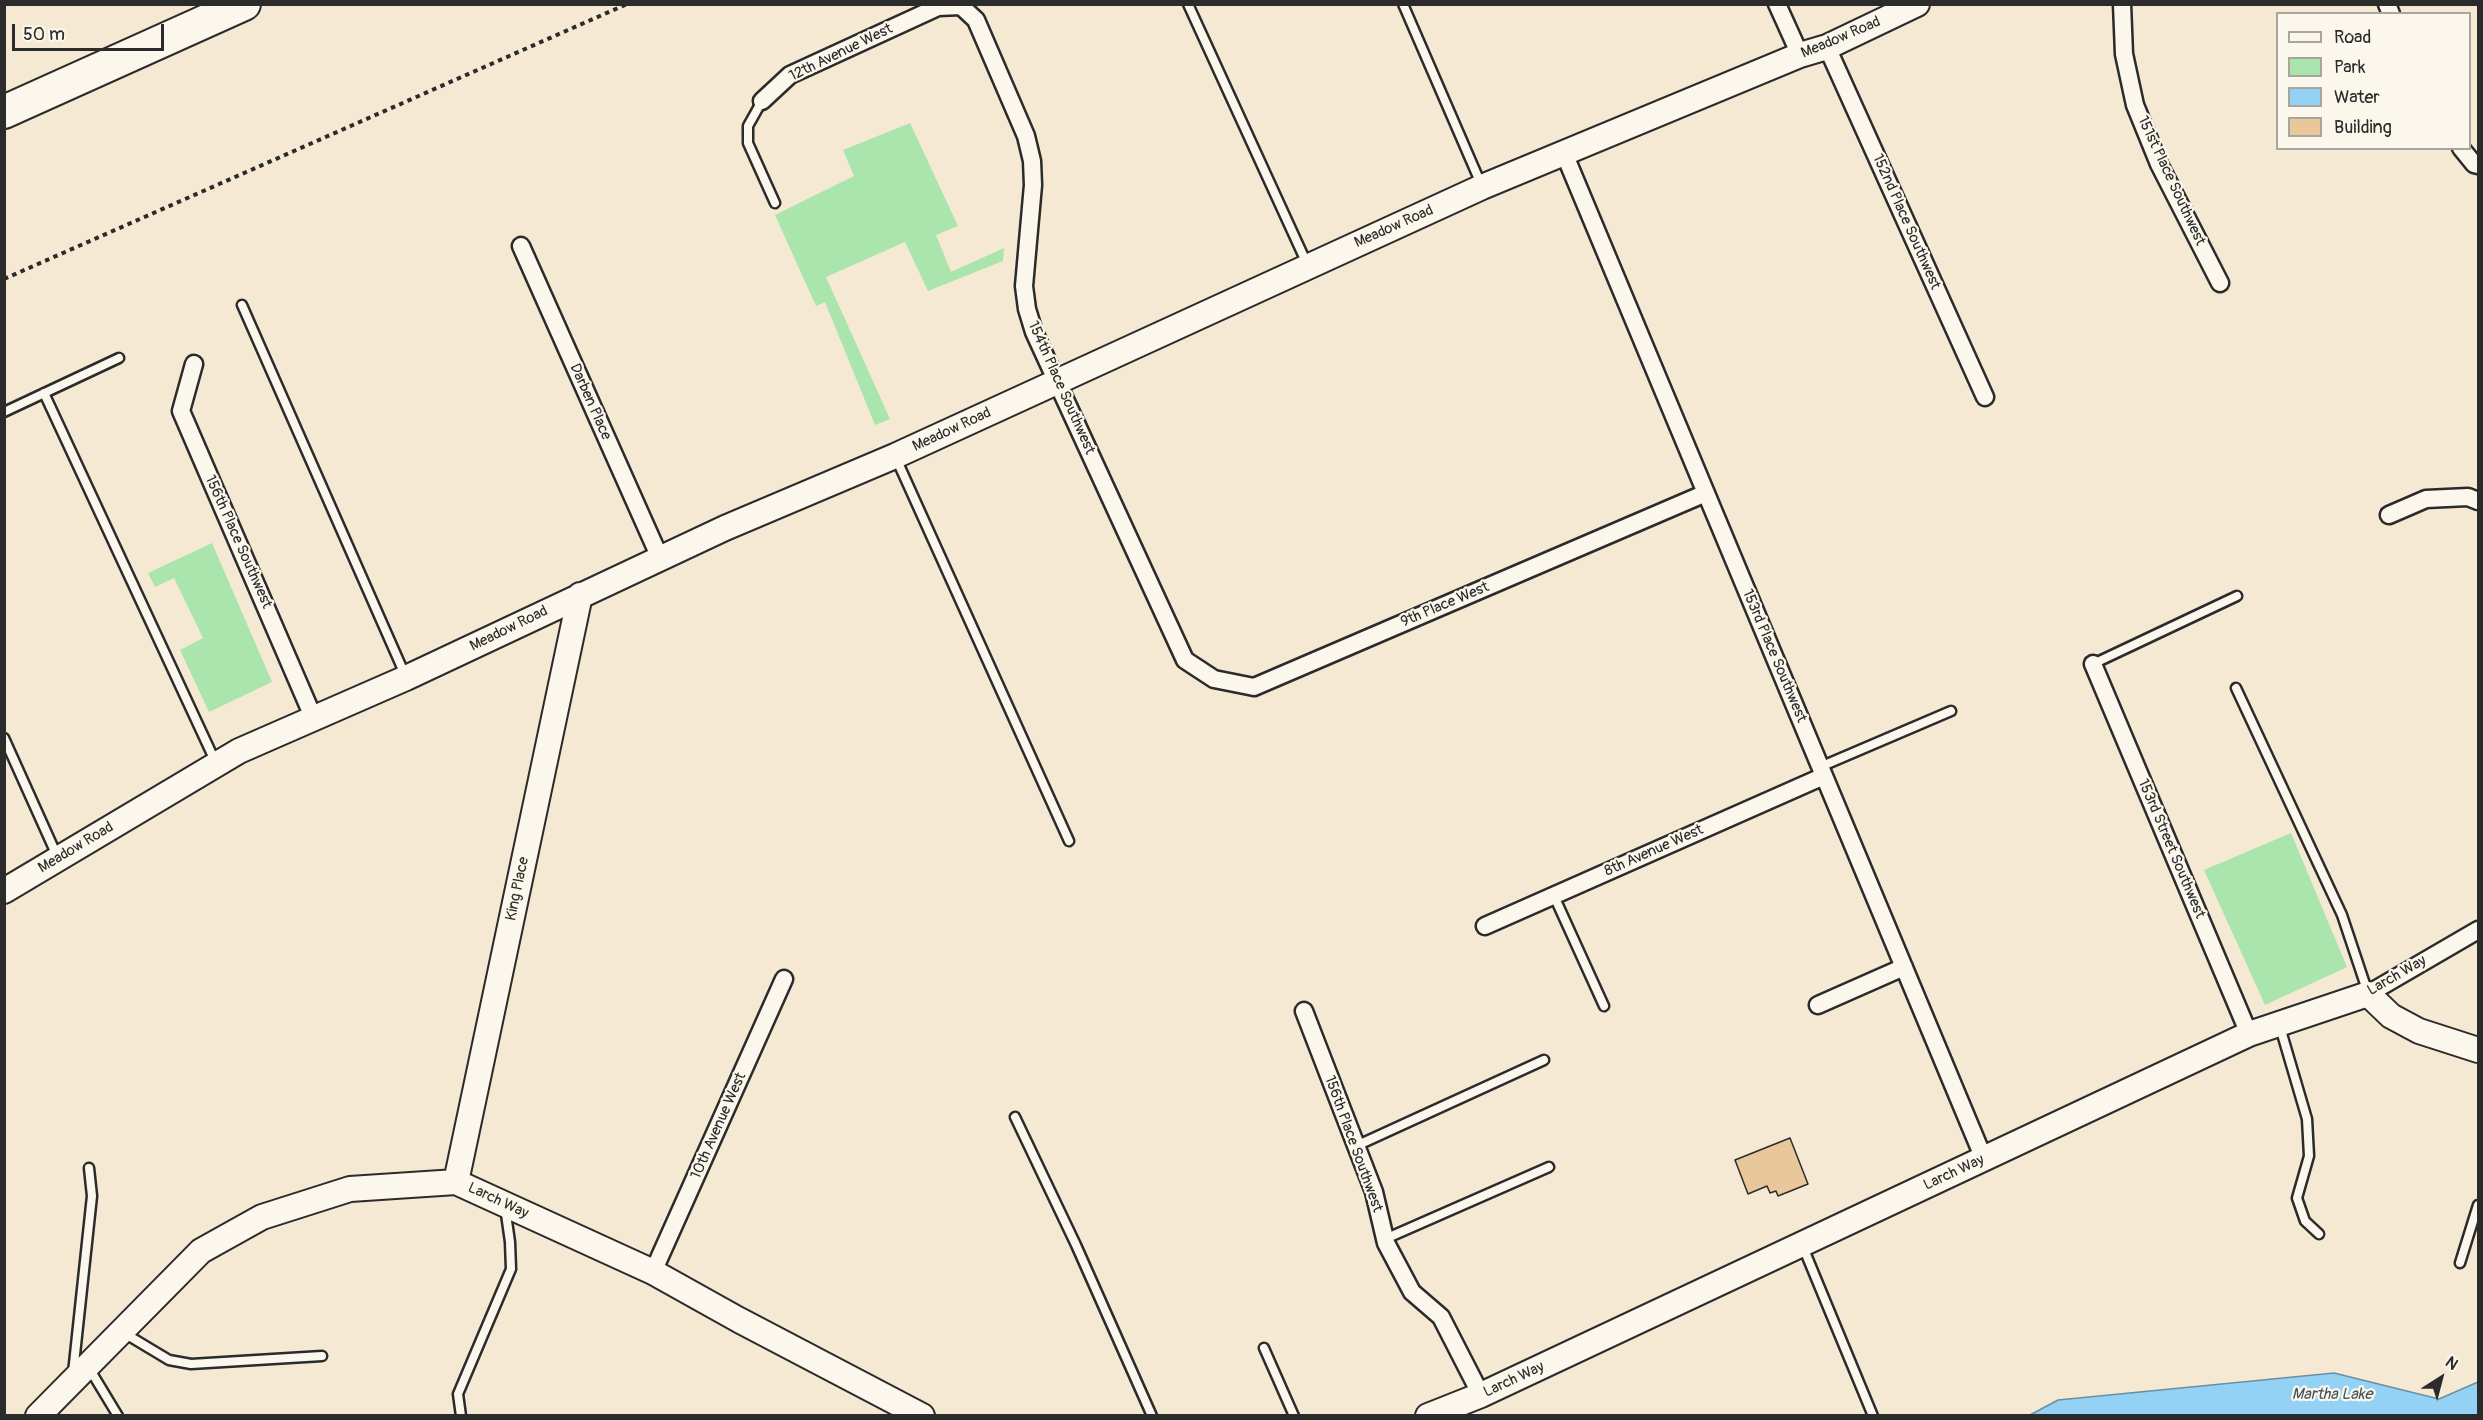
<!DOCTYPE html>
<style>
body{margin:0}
#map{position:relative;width:2483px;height:1420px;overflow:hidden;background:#f5e9d3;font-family:Pangolin,sans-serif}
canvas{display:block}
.frame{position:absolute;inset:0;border:6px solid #2b2b2b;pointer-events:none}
.legend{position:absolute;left:2276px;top:12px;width:195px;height:138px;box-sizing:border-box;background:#fbf7ec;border:2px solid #a8a59f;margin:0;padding:8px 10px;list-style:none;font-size:18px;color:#2b2b2b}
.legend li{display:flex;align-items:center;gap:12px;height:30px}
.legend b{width:30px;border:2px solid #a8a59f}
.north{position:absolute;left:2411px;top:1348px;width:60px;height:60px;-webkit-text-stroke:4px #fbf7ec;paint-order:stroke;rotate:36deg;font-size:16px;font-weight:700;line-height:24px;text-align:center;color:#2b2b2b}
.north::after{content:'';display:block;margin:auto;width:21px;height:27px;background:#2b2b2b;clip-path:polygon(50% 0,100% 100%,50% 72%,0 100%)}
.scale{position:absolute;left:12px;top:24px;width:152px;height:27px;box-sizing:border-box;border:3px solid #2b2b2b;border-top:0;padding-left:8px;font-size:18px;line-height:21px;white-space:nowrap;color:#2b2b2b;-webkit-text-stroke:4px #fbf7ec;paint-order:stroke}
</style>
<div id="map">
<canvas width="2483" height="1420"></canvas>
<div class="frame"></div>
<ul class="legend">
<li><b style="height:8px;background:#fbf7ec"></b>Road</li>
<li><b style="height:16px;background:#a9e5ac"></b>Park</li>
<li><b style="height:16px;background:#93d2f4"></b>Water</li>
<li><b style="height:16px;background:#e8c79a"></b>Building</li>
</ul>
<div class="north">N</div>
<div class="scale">50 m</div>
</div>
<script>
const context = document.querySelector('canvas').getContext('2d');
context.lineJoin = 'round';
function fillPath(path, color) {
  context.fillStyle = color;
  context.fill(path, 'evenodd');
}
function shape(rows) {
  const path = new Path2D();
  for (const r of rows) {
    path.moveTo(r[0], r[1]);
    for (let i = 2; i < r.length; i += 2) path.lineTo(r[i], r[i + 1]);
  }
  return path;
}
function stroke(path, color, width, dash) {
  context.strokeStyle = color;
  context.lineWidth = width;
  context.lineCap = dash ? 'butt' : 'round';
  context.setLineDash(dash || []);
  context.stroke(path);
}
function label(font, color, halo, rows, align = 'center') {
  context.font = font + ' Pangolin,sans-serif';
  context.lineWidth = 4.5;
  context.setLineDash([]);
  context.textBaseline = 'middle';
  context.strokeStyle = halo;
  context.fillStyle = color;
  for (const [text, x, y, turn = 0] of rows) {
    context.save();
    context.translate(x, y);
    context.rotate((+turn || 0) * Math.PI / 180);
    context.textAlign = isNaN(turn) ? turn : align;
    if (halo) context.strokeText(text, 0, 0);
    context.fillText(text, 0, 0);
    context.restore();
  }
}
const green = shape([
 [910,123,958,226,936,235,951,272,1004,248,1003,261,928,291,905,242,826,277,890,419,875,425,825,302,816,306,775,215,854,176,843,150],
 [212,543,272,682,209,712,180,650,203,638,174,578,155,587,148,573],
 [2291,833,2347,967,2265,1005,2204,870]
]);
const water = shape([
 [2334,1373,2439,1399,2478,1382,2478,1415,2030,1415,2058,1400,2334,1373]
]);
const building = shape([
 [1790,1138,1808,1184,1778,1196,1776,1191,1770,1193,1767,1186,1748,1194,1735,1160,1790,1138]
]);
const path = shape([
 [4,279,627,4]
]);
const lane = shape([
 [1188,4,1308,266],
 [1403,4,1481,184],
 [762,101,748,126,748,143,775,203],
 [242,305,406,677],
 [44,393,216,763],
 [4,412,119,358],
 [895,456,1069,841],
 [2093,664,2237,596],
 [2236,688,2342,915,2368,993],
 [4,738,58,858],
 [1820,767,1951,711],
 [1554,896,1604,1006],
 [2280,1027,2307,1119,2309,1156,2297,1198,2305,1221,2319,1234],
 [1015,1117,1076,1245,1152,1416],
 [1356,1146,1544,1060],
 [1385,1239,1549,1167],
 [1803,1247,1873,1416],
 [2460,1263,2478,1205],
 [124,1333,169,1360,191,1364,322,1356],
 [1264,1348,1294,1416],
 [89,1368,118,1416],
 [73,1373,92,1196,89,1168],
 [461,1416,458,1394,511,1269,510,1242,505,1207]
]);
const street = shape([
 [1777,4,1800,55],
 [2122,4,2124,54,2135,105,2159,164,2220,283],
 [2387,4,2391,14],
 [1827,47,1985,397],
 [762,101,790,75,938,7,961,6,976,20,1026,136,1032,161,1033,185,1024,286,1027,309,1034,332,1185,660,1214,679,1254,687,1706,493],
 [2461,148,2474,164,2478,165],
 [1564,153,1984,1159],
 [521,246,660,558],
 [194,364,181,411,314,719],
 [2389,515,2426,499,2468,497,2478,501],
 [2093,664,2249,1034],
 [1485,926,1824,776],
 [2368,994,2478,930],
 [1818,1005,1904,967],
 [1304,1011,1374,1192,1386,1243,1412,1292,1441,1317,1481,1395],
 [653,1272,784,979]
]);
const secondary = shape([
 [4,891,239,751,406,678,725,528,895,456,1482,187,1800,55,1827,47,1917,4],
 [456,1182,580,595],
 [38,1416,201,1251,262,1217,350,1189,456,1182,653,1272,739,1320,922,1416],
 [1428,1416,1481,1395,2249,1034,2368,994,2391,1016,2419,1031,2478,1050]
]);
const highway = shape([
 [4,112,244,4]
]);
const streetNames = [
 ["Meadow Road",1841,38,-23],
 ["12th Avenue West",841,53,-26],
 ["151st Place Southwest",2171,181,65],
 ["152nd Place Southwest",1906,222,66],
 ["Meadow Road",1394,227,-24],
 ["154th Place Southwest",1061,388,66],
 ["Darben Place",590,402,66],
 ["Meadow Road",952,430,-25],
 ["156th Place Southwest",238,542,66],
 ["9th Place West",1445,605,-23],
 ["Meadow Road",509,629,-26],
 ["153rd Place Southwest",1774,656,67],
 ["Meadow Road",76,848,-31],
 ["153rd Street Southwest",2171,849,67],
 ["8th Avenue West",1654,851,-24],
 ["King Place",518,889,-78],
 ["Larch Way",2397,976,-30],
 ["10th Avenue West",719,1126,-66],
 ["156th Place Southwest",1353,1144,70],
 ["Larch Way",1954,1173,-25],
 ["Larch Way",498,1201,25],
 ["Larch Way",1514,1380,-25]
];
const waterNames = [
 ["Martha Lake",2332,1395]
];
fillPath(green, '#a9e5ac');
fillPath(water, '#93d2f4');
stroke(water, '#698fa4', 1.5);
fillPath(building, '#e8c79a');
stroke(building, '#2b2b2b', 1.5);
stroke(lane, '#2b2b2b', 13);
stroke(street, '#2b2b2b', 21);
stroke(secondary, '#2b2b2b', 28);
stroke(highway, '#2b2b2b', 36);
stroke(path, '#2b2b2b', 4, [4.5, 4.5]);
stroke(lane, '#fbf7ec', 8);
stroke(street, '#fbf7ec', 16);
stroke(secondary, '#fbf7ec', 24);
stroke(highway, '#fbf7ec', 32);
label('15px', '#2b2b2b', '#fbf7ec', streetNames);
label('italic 16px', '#45555d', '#fbf7ec', waterNames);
</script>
